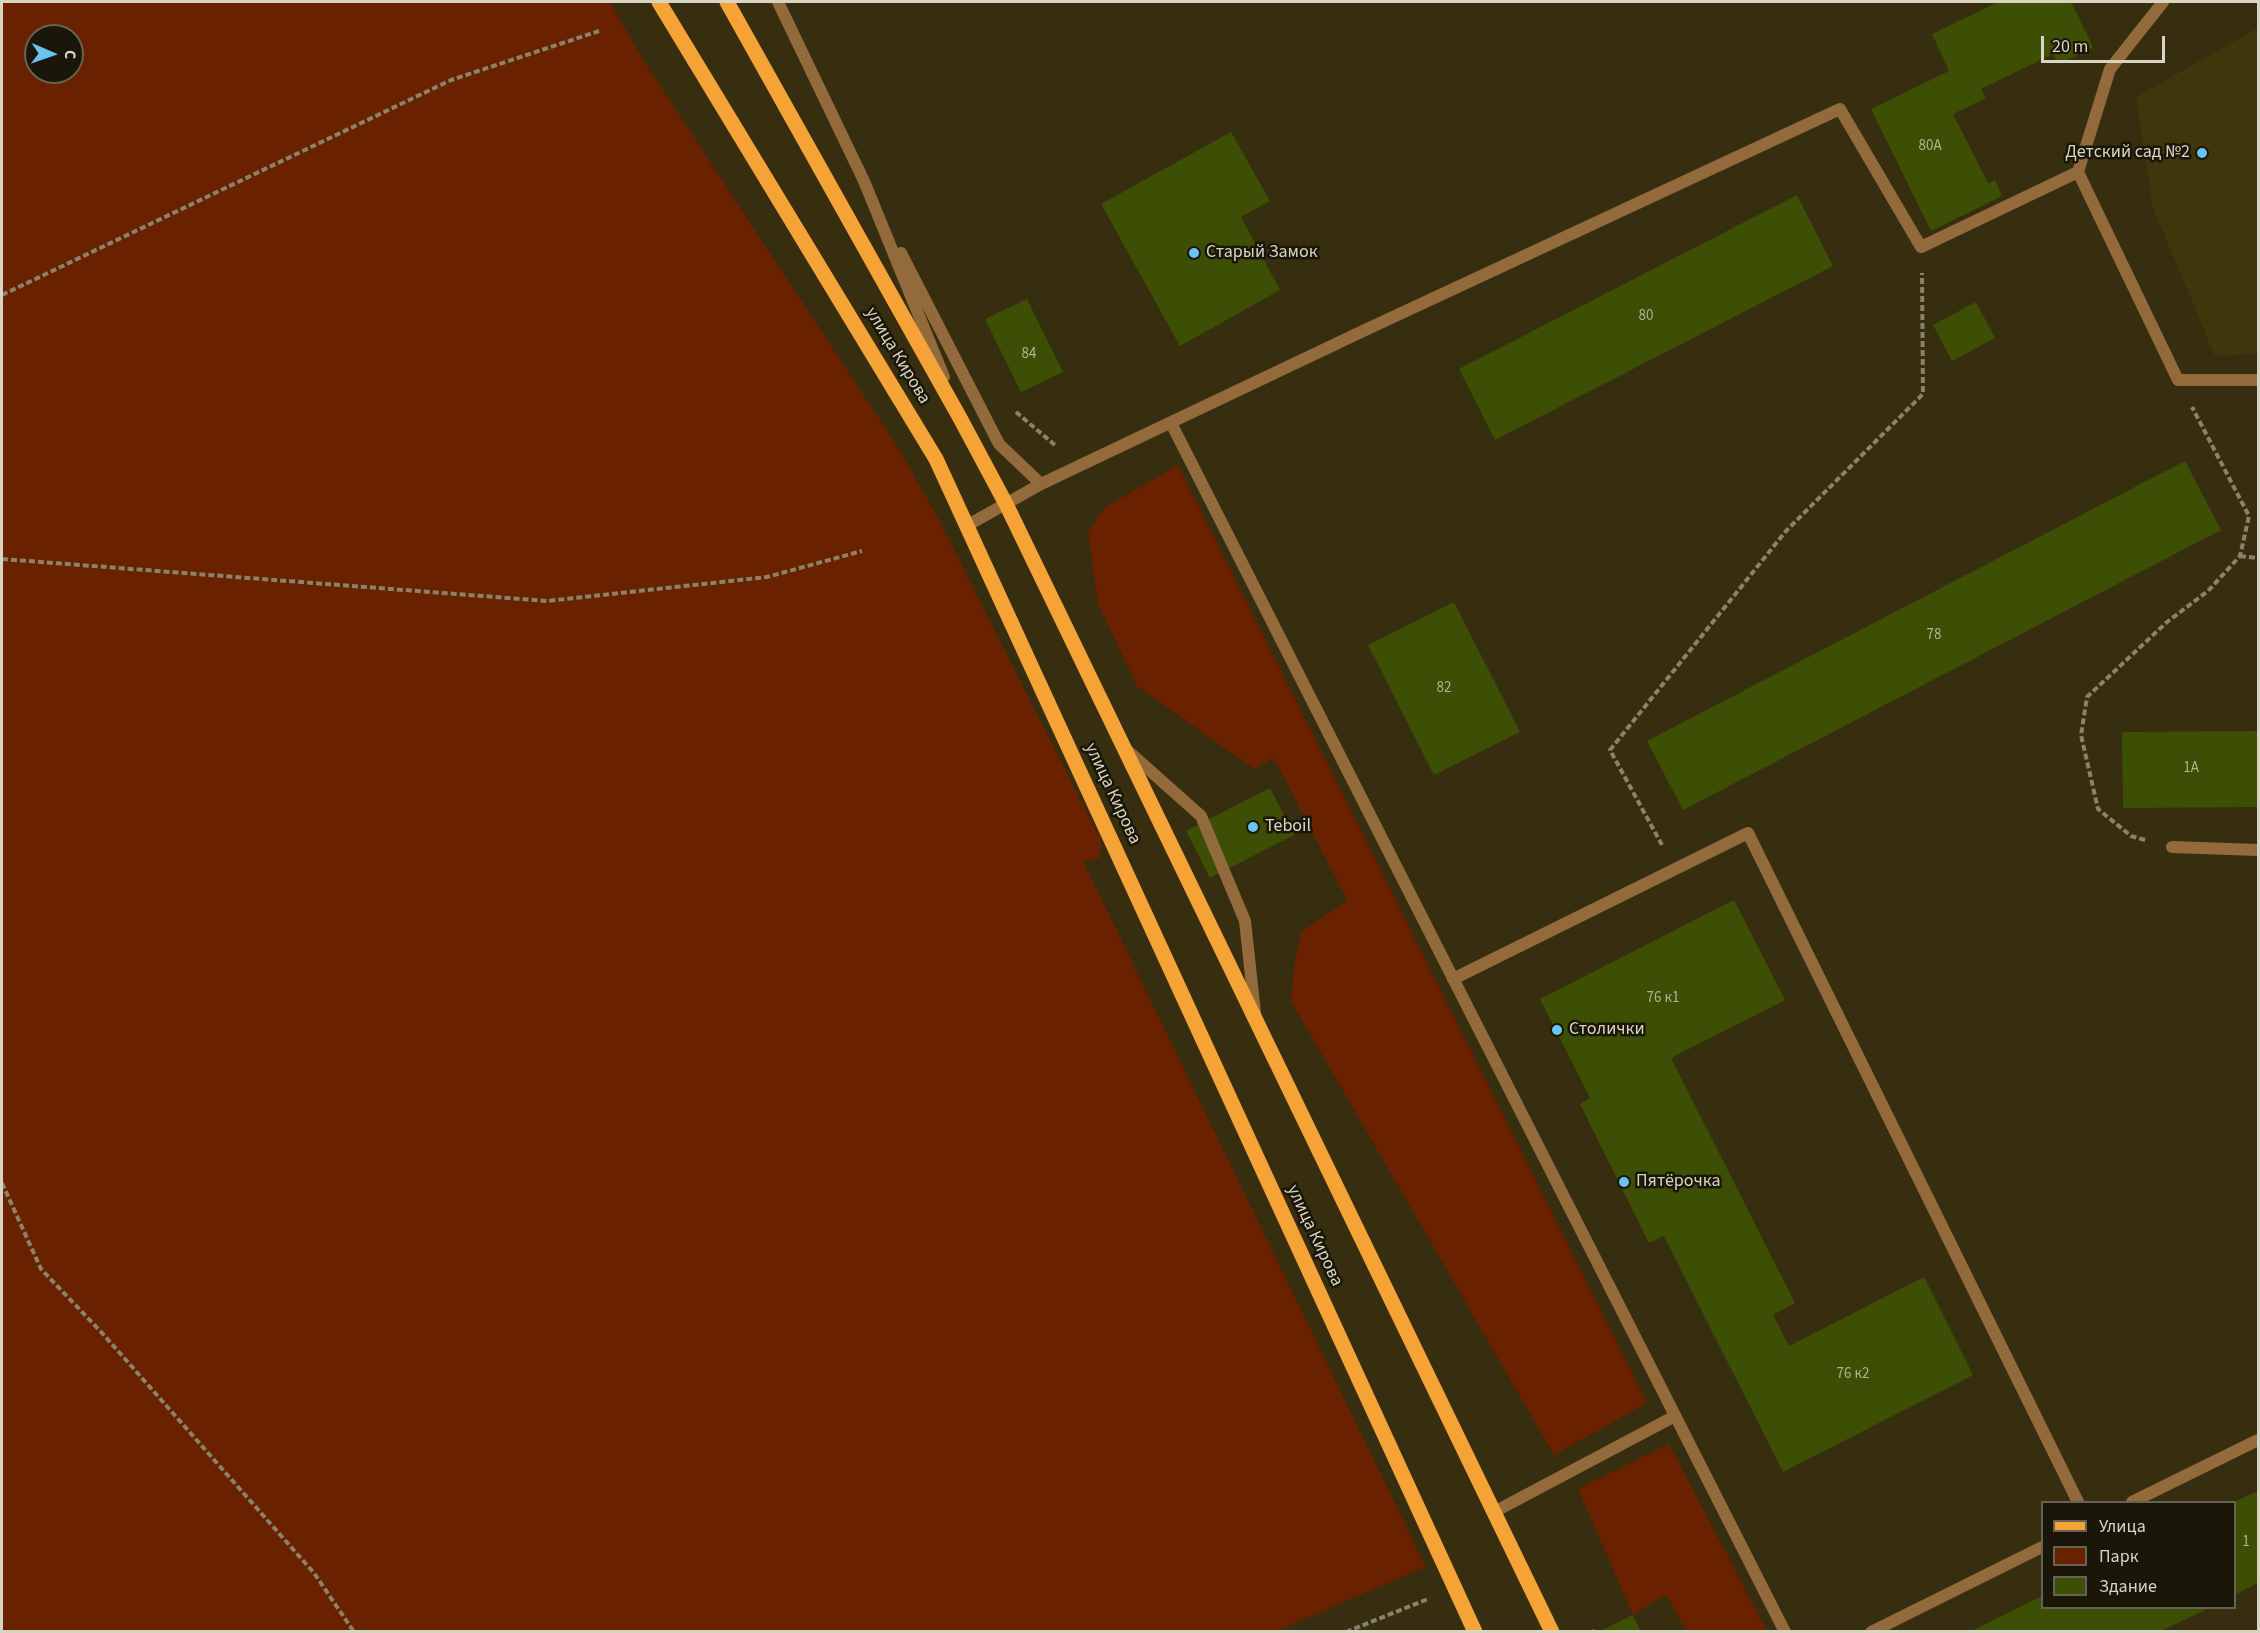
<!DOCTYPE html>
<meta charset="utf-8">
<style>
body{margin:0}
#map{position:relative;width:2260px;height:1633px;overflow:hidden;background:#362e0e;font-family:"Source Sans 3",sans-serif}
canvas{display:block}
.frame{position:absolute;inset:0;border:3px solid #d8d4c2;pointer-events:none}
.legend{position:absolute;left:2041px;top:1501px;width:195px;height:108px;box-sizing:border-box;background:#1a1609;border:2px solid #666253;margin:0;padding:8px 10px;list-style:none;font-size:18px;color:#d8d4c2}
.legend li{display:flex;align-items:center;gap:12px;height:30px}
.legend b{width:30px;border:2px solid #666253}
.north{position:absolute;left:24px;top:24px;width:60px;height:60px;box-sizing:border-box;background:#1a1609;border:2px solid #666253;border-radius:50%;rotate:92deg;font-size:16px;font-weight:700;line-height:24px;text-align:center;color:#d8d4c2}
.north::after{content:'';display:block;margin:auto;width:21px;height:27px;background:#6ac3f1;clip-path:polygon(50% 0,100% 100%,50% 72%,0 100%)}
.scale{position:absolute;left:2041px;top:36px;width:124px;height:27px;box-sizing:border-box;border:3px solid #d8d4c2;border-top:0;padding-left:8px;font-size:18px;line-height:21px;white-space:nowrap;color:#d8d4c2;-webkit-text-stroke:4px #1a1609;paint-order:stroke}
</style>
<div id="map">
<canvas width="2260" height="1633"></canvas>
<div class="frame"></div>
<ul class="legend">
<li><b style="height:8px;background:#f5a336"></b>Улица</li>
<li><b style="height:16px;background:#692100"></b>Парк</li>
<li><b style="height:16px;background:#3d4f05"></b>Здание</li>
</ul>
<div class="north">С</div>
<div class="scale">20 m</div>
</div>
<script>
const context = document.querySelector('canvas').getContext('2d');
context.lineJoin = 'round';
function fillPath(path, color) {
  context.fillStyle = color;
  context.fill(path, 'evenodd');
}
function shape(rows) {
  const path = new Path2D();
  for (const r of rows) {
    path.moveTo(r[0], r[1]);
    for (let i = 2; i < r.length; i += 2) path.lineTo(r[i], r[i + 1]);
  }
  return path;
}
function stroke(path, color, width, dash) {
  context.strokeStyle = color;
  context.lineWidth = width;
  context.lineCap = dash ? 'butt' : 'round';
  context.setLineDash(dash || []);
  context.stroke(path);
}
function label(font, color, halo, rows, align = 'center') {
  context.font = font + ' "Source Sans 3",sans-serif';
  context.lineWidth = 5;
  context.setLineDash([]);
  context.textBaseline = 'middle';
  context.strokeStyle = halo;
  context.fillStyle = color;
  for (const [text, x, y, turn = 0] of rows) {
    context.save();
    context.translate(x, y);
    context.rotate((+turn || 0) * Math.PI / 180);
    context.textAlign = isNaN(turn) ? turn : align;
    if (halo) context.strokeText(text, 0, 0);
    context.fillText(text, 0, 0);
    context.restore();
  }
}
const built = shape([
 [2258,28,2258,354,2215,356,2153,208,2136,97]
]);
const green = shape([
 [2,2,610,2,644,61,899,449,937,516,1101,841,1100,858,1083,861,1426,1567,1274,1632,2,1631],
 [36,36,72,36,72,72,36,72],
 [1178,465,1647,1403,1554,1455,1291,1001,1294,967,1301,932,1347,900,1274,758,1254,769,1137,686,1098,604,1088,533,1104,508],
 [1669,1444,1767,1631,1686,1631,1666,1594,1633,1615,1578,1489]
]);
const building = shape([
 [1998,2,2071,2,2093,47,2059,64,2053,54,1981,89,1986,98,1953,114,1988,183,1995,180,2002,196,1931,231,1871,109,1949,71,1932,34],
 [1231,132,1270,201,1241,217,1280,290,1180,346,1101,204],
 [1797,195,1833,266,1495,440,1459,369],
 [1027,299,1063,372,1021,392,985,319],
 [1976,302,1995,338,1952,361,1933,325],
 [2185,461,2221,530,1683,810,1647,741],
 [1454,602,1520,732,1434,775,1368,645],
 [2258,731,2258,807,2123,808,2122,732],
 [1270,788,1294,835,1210,878,1186,831],
 [1734,900,1785,1000,1671,1058,1795,1303,1773,1315,1789,1346,1924,1277,1973,1375,1783,1472,1664,1236,1649,1243,1580,1104,1590,1098,1540,999],
 [2258,1491,2258,1583,2234,1595,2234,1502],
 [2042,1596,2042,1608,2209,1608,2159,1632,1969,1632],
 [1633,1615,1641,1632,1599,1632]
]);
const path = shape([
 [2,295,451,80,599,31],
 [1016,412,1056,446],
 [2240,556,2258,558],
 [2,559,547,601,767,577,862,551],
 [2145,840,2131,836,2098,809,2081,735,2087,697,2167,622,2208,591,2240,556,2249,516,2192,407],
 [1662,845,1610,750,1786,531,1923,394,1922,273],
 [2,1183,41,1269,103,1334,314,1573,354,1632],
 [1592,1630,1593,1632],
 [1346,1632,1428,1599]
]);
const lane = shape([
 [968,525,1041,484,1363,331,1840,109,1921,247,2078,172,2110,69,2163,2],
 [1128,751,1201,816,1245,921,1255,1013],
 [2172,847,2258,850],
 [1453,979,1748,833,2078,1502],
 [2132,1502,2258,1440],
 [1494,1512,1675,1416],
 [1871,1632,2042,1547]
]);
const street = shape([
 [778,2,864,181,944,377],
 [2078,172,2178,380,2258,380],
 [901,253,999,444,1041,484],
 [1171,423,1785,1632]
]);
const primary = shape([
 [659,2,936,459,1475,1632],
 [727,2,960,418,1006,504,1552,1632]
]);
const markers = [
 [2202,153,6,"#6ac3f1"],
 [1194,253,6,"#6ac3f1"],
 [1253,827,6,"#6ac3f1"],
 [1557,1030,6,"#6ac3f1"],
 [1624,1182,6,"#6ac3f1"]
];
const numberNames = [
 ["80А",1930,147],
 ["80",1646,317],
 ["84",1029,355],
 ["78",1934,636],
 ["82",1444,689],
 ["1А",2191,769],
 ["76 к1",1663,999],
 ["76 к2",1853,1375],
 ["1",2246,1543]
];
const poiNames = [
 ["Детский сад №2",2190,153,"right"],
 ["Старый Замок",1206,253],
 ["Teboil",1265,827],
 ["Столички",1569,1030],
 ["Пятёрочка",1636,1182]
];
const streetNames = [
 ["улица Кирова",897,356,59],
 ["улица Кирова",1112,794,65],
 ["улица Кирова",1314,1236,65]
];
fillPath(built, '#3f360c');
fillPath(green, '#692100');
fillPath(building, '#3d4f05');
stroke(path, '#89836a', 4, [6, 3]);
stroke(lane, '#926a3c', 12);
stroke(street, '#926a3c', 12);
stroke(primary, '#f5a336', 15);
for (const [x, y, r, color] of markers) {
  const dot = new Path2D();
  dot.arc(x, y, r, 0, 2 * Math.PI);
  context.fillStyle = color;
  context.fill(dot);
  stroke(dot, '#1a1609', 2);
}
label('15px', '#b1b393', null, numberNames);
label('18px', '#d8d4c2', '#1a1609', poiNames, 'left');
label('18px', '#d8d4c2', '#1a1609', streetNames);
</script>
